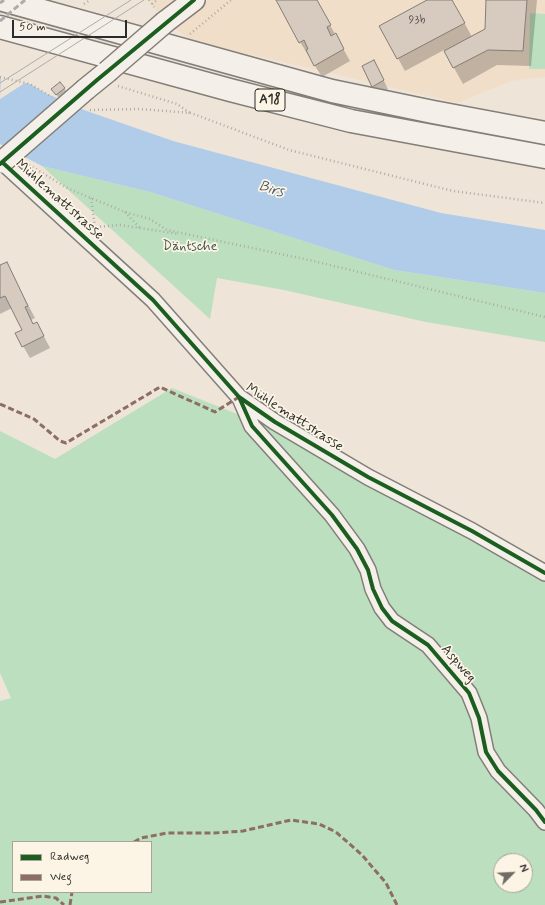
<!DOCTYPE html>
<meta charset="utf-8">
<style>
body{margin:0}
#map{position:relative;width:545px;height:905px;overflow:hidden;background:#eee4d7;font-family:Mynerve,sans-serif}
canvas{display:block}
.legend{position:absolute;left:12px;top:841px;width:140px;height:52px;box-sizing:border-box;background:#fcf5e5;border:1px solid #a8a49b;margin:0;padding:5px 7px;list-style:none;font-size:12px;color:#2b2b2b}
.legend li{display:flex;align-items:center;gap:8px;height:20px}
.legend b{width:20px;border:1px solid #a8a49b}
.north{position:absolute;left:493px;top:853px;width:40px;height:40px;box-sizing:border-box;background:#fcf5e5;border:1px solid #a8a49b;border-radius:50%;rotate:66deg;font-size:11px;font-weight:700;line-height:16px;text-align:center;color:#2b2b2b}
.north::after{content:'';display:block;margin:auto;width:14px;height:18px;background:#6f6c67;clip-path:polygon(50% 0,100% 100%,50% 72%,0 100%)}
.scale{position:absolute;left:12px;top:20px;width:115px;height:18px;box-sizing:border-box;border:2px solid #2b2b2b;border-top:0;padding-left:5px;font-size:12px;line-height:14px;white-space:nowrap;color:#2b2b2b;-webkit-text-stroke:3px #fcf5e5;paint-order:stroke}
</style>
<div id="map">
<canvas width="545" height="905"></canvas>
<ul class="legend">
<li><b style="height:5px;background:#1b5e20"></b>Radweg</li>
<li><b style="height:5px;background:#8d6e63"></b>Weg</li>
</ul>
<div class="north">N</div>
<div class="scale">50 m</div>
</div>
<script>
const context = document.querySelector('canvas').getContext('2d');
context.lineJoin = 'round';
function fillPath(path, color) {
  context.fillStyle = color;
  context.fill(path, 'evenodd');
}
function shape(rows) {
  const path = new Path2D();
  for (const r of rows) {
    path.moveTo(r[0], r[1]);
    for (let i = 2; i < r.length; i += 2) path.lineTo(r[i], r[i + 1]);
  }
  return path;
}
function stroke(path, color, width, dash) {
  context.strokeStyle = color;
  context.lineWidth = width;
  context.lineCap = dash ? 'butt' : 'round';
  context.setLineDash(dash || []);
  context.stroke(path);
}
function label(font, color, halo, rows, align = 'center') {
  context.font = font + ' Mynerve,sans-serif';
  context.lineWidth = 3.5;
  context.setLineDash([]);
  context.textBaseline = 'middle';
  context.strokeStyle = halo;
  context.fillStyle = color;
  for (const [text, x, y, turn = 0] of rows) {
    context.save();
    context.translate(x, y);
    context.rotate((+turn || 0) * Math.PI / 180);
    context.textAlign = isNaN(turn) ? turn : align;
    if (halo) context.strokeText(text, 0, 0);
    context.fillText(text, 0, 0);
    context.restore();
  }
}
const built = shape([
 [149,0,545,0,545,77,511,81,458,103,193,41,165,22]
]);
const green = shape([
 [530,13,545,14,545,69,529,69],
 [42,166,150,192,394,270,545,293,545,342,426,322,284,290,217,278,210,319],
 [172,388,267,426,364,482,545,577,545,905,0,905,0,701,11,698,0,673,0,431,55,459],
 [13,842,151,842,151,892,13,892],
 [501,861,525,861,525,885,501,885]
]);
const water = shape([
 [0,77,30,84,45,93,84,110,173,141,441,213,545,230,545,293,394,270,150,192,42,166,0,144]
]);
const pier = shape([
 [1,75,28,81,0,99]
]);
const shadow = shape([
 [278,0,316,0,350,61,322,77,300,42],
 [429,0,452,0,472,37,486,29,487,0,537,0,531,66,497,65,463,84,444,50,405,71,380,26],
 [363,66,378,69,388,89,378,94],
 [64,88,67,92,59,98,55,93],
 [6,263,35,318,31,320,34,325,37,323,50,348,30,358,23,346,23,330,12,308,0,314,0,266]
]);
const building = shape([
 [276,0,317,0,331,25,327,27,331,36,336,33,344,49,314,66,306,50,308,49,304,40,299,43,276,0],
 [427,0,452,0,465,23,397,59,379,26,427,0],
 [486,0,527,0,523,51,488,50,453,68,444,51,485,29,486,0],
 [374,60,384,80,372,87,362,66,374,60],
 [60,82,65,88,56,95,51,89,60,82],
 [7,262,28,306,25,307,33,324,37,322,44,336,22,347,15,333,22,330,5,296,0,298,0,265,7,262]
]);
const path = shape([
 [149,0,154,7],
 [84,4,90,0],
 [152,4,157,0],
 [190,34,231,0],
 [0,77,30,84,52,97],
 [118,86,177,104,190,113],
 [90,110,140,109,191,113,289,150,453,191,545,203],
 [29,165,69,189,125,212,150,219,167,230,309,260,545,317],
 [91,198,95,227],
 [125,212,140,228],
 [96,227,120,225,178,234]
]);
const minor = shape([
 [2,162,153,300,239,397,275,422,368,477,472,531,545,573],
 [240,398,252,426,332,515,357,549,368,570,373,589,382,608,392,621,428,645,469,693,479,718,486,752,498,771,536,810,545,822]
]);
const secondary = shape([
 [165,22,194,0],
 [86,89,107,72]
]);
const motorway = shape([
 [3,0,332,91,433,112,545,133],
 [0,27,230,90,351,121,545,157]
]);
const tram = shape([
 [0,83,131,0],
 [0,92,144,0]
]);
const rail = shape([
 [0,3,4,0],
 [0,21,25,0]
]);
const secondaryBridge = shape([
 [107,72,165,22],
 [2,162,86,89]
]);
const quiet = shape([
 [0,404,34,419,60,441,66,443,160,387,215,412,239,397],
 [134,842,141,838,167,833,214,833,243,831,291,820,319,824,336,832,362,855,386,883,397,905],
 [0,902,43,896,56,898,64,905],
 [70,905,72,892]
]);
const cycleway = shape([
 [2,162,153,300,239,397,275,422,368,477,472,531,545,573],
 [0,164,97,80,194,0],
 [239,397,252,426,332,515,357,549,368,570,373,589,382,608,392,621,428,645,469,693,479,718,486,752,498,771,536,810,545,822]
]);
const numberNames = [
 ["93b",417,20]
];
const shields = [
 [270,100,30]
];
const shieldNames = [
 ["A18",270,100]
];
const streetNames = [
 ["Mühlemattstrasse",59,200,42],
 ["Mühlemattstrasse",294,418,33],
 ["Aspweg",458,664,49]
];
const parkNames = [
 ["Däntsche",190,247]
];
const waterNames = [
 ["Birs",271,190,17]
];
fillPath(built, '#f1dec9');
fillPath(green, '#bbdfbf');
fillPath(water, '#b0cce8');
fillPath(pier, '#eee4d7');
fillPath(shadow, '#0003');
fillPath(building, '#d7cabe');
stroke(building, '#837e78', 1);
stroke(minor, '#837e78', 18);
stroke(secondary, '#837e78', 24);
stroke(motorway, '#837e78', 25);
stroke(path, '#afaca7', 2.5, [1, 3]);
stroke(minor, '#f4f0e9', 15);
stroke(secondary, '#f4f0e9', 21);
stroke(motorway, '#f4f0e9', 22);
stroke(tram, '#afaca7', 1);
stroke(rail, '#afaca7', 3, [6, 3]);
stroke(secondaryBridge, '#837e78', 24, []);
stroke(secondaryBridge, '#f4f0e9', 21);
stroke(quiet, '#8d6e63', 3, [6, 3]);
stroke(cycleway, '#1b5e20', 4);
label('12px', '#585451', null, numberNames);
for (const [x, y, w] of shields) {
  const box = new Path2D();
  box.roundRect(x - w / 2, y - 11, w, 22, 3);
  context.fillStyle = '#fcf5e5';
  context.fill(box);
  stroke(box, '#2b2b2b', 1);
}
label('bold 13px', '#2b2b2b', null, shieldNames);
label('14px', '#2b2b2b', '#fcf5e5', streetNames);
label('14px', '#45574b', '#fcf5e5', parkNames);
label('italic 15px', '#4b5866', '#fcf5e5', waterNames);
</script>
